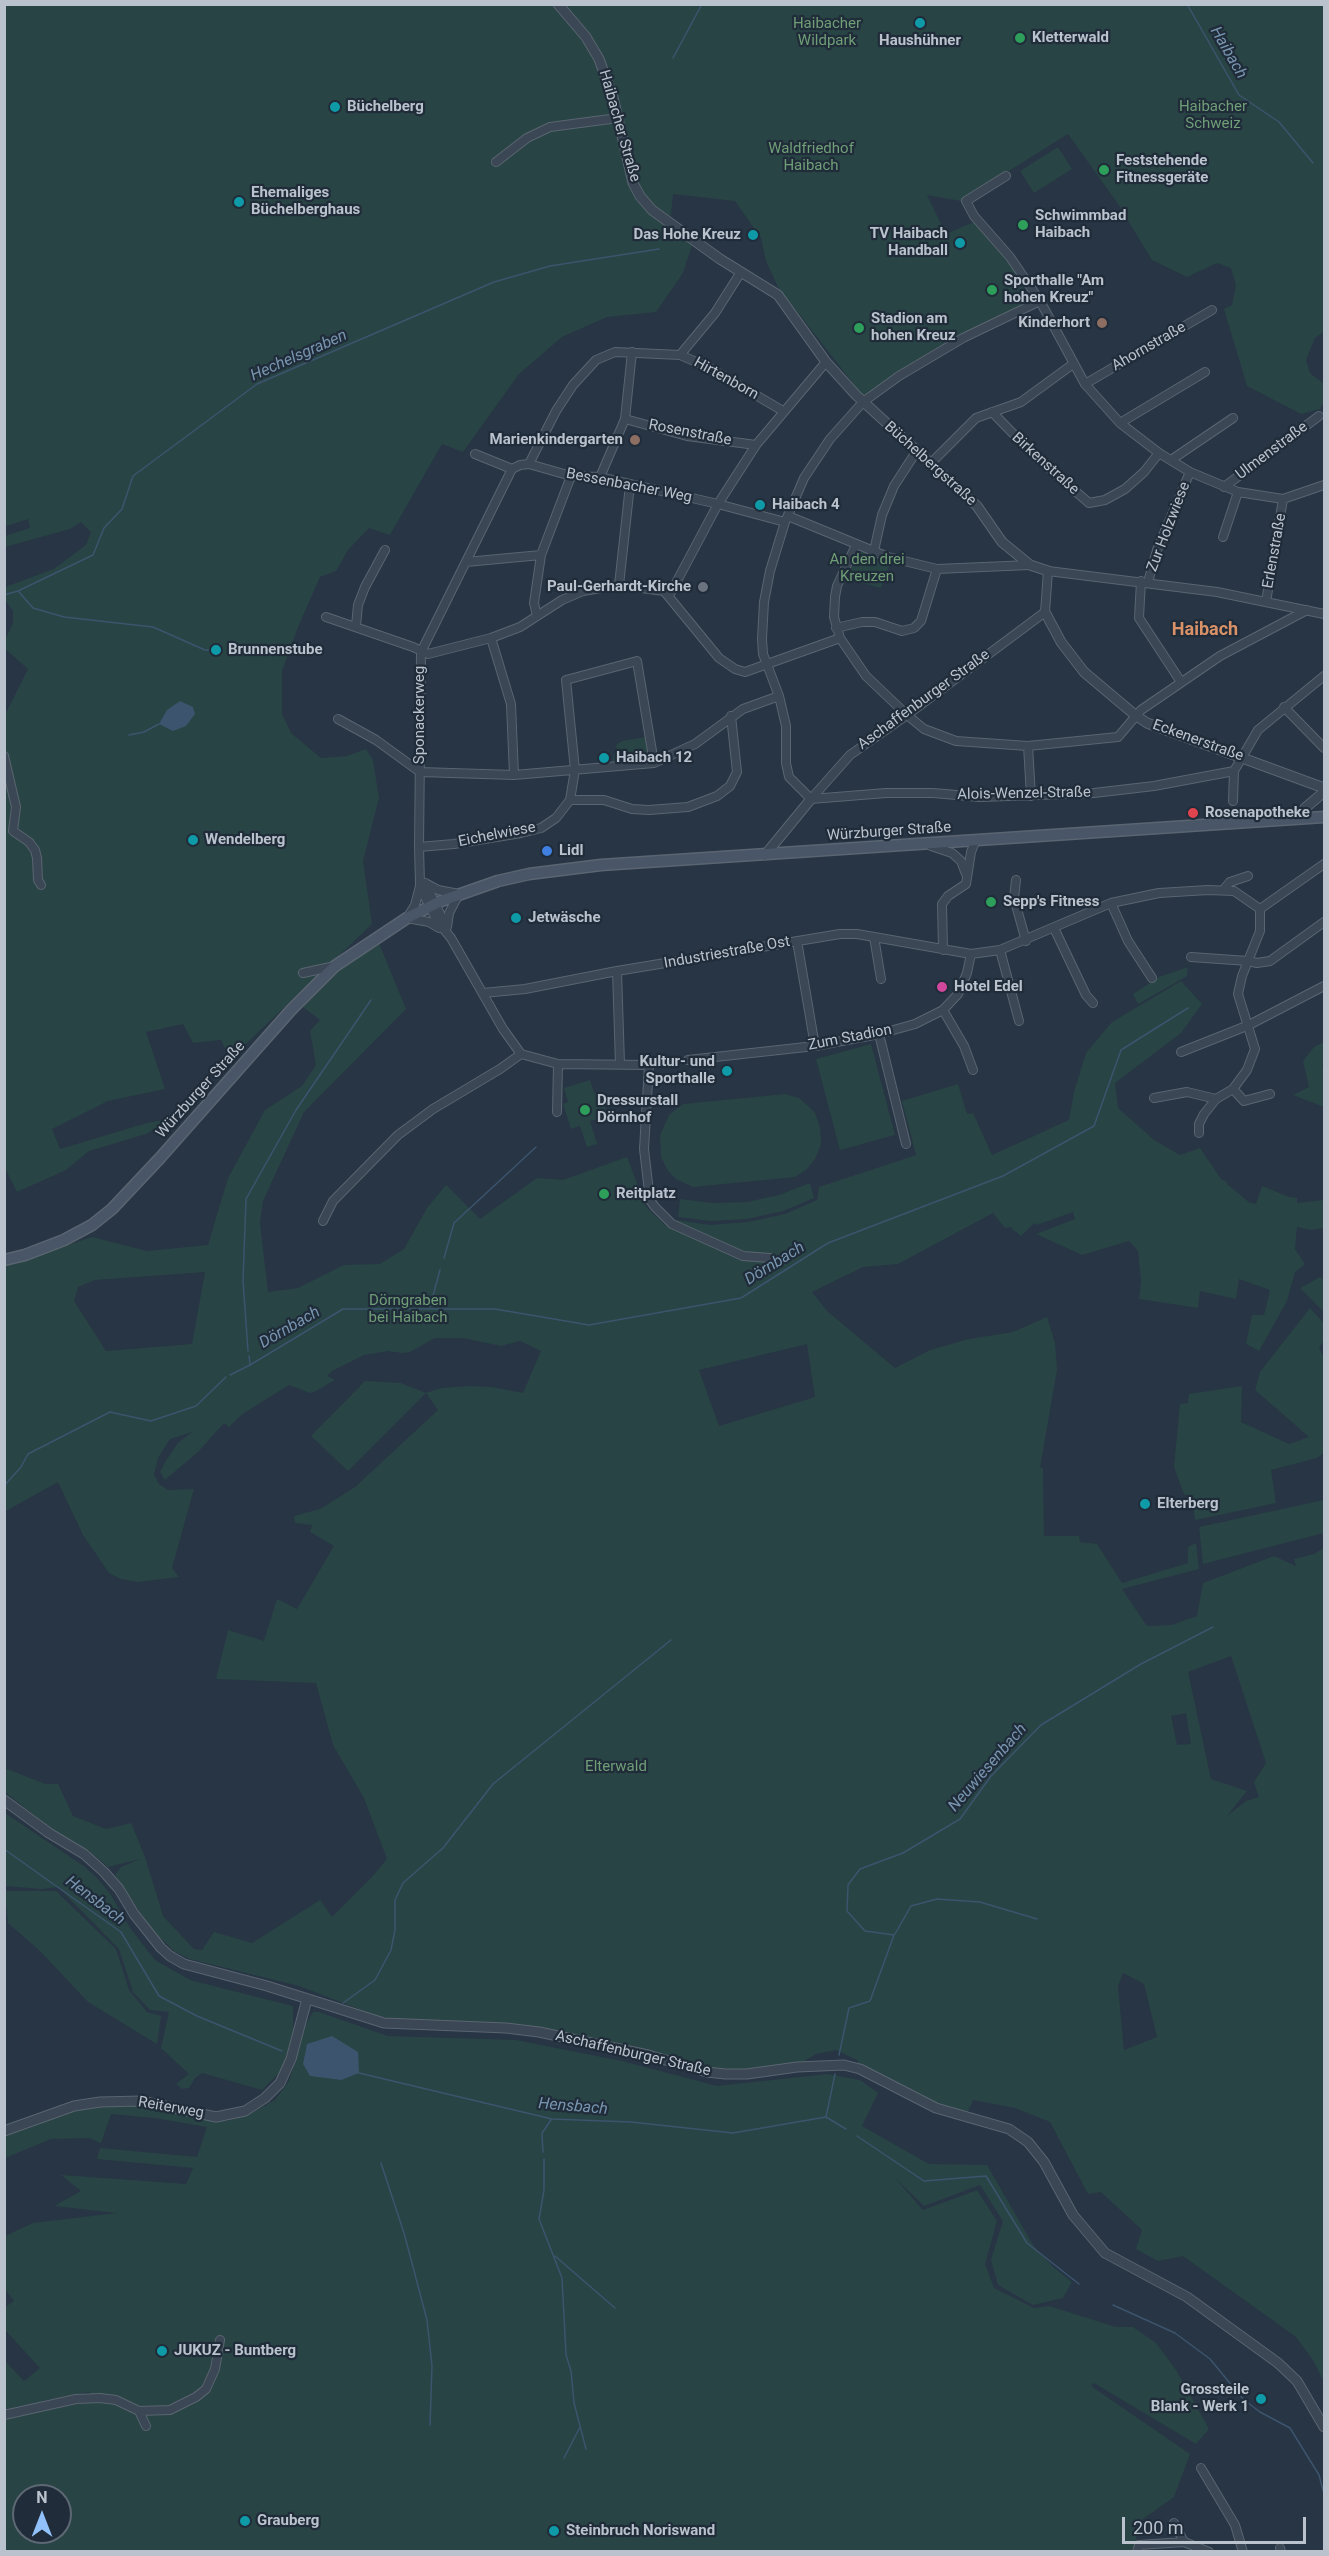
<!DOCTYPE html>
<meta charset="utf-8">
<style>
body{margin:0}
#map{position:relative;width:1329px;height:2556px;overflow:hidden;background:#273544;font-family:Roboto,sans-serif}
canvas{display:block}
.frame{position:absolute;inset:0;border:6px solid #b9c2cd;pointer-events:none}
.north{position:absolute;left:12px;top:2484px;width:60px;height:60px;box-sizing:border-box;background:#202c39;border:2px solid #5d6874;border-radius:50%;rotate:0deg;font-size:16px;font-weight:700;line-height:24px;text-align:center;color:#b9c2cd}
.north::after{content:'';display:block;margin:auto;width:21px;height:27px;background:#90c1fa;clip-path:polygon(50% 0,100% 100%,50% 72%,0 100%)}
.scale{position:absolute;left:1122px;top:2517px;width:184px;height:27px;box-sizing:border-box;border:3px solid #b9c2cd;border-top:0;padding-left:8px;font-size:18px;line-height:21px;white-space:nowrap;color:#b9c2cd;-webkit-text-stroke:4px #202c39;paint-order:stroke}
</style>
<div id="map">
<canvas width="1329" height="2556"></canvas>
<div class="frame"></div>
<div class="north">N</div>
<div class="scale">200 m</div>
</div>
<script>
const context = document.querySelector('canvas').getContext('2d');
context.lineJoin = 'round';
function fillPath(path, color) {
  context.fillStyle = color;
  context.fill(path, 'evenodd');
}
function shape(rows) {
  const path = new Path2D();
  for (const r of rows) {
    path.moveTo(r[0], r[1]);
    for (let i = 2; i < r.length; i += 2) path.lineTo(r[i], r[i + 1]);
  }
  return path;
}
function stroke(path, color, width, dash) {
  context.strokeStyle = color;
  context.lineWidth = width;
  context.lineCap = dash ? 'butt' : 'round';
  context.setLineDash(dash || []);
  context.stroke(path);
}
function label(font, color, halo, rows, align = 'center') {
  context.font = font + ' Roboto,sans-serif';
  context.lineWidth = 4.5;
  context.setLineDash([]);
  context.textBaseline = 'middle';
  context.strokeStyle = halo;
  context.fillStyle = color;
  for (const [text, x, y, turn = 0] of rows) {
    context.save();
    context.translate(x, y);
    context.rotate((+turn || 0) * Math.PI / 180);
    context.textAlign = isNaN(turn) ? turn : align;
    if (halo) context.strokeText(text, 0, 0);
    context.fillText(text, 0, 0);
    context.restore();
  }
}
const green = shape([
 [5,5,1324,5,1324,331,1315,338,1306,360,1310,373,1324,384,1324,401,1320,409,1301,414,1247,386,1224,309,1232,305,1236,285,1231,268,1217,263,1187,277,1152,260,1118,204,1068,134,961,201,927,195,946,234,976,221,1011,264,1030,300,931,351,868,397,863,396,778,287,766,261,761,238,735,201,673,194,671,214,665,226,692,245,683,273,656,312,607,317,562,337,519,374,463,452,442,444,390,535,369,528,348,550,336,571,320,577,298,627,282,671,282,714,291,733,321,758,347,756,366,749,373,760,379,798,363,861,372,924,230,1059,221,1040,193,1043,183,1024,146,1032,165,1089,108,1101,52,1129,60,1149,147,1123,173,1118,146,1134,89,1151,66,1170,17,1192,4,1166,4,717,28,669,5,649,5,640,13,623,13,611,5,600,5,587,54,569,86,545,91,532,81,522,70,529,5,547,5,536,30,528,28,519,4,527],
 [1058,147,1072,169,1034,193,1020,171],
 [862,551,891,561,881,588,845,578,858,552],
 [645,737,649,753,647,758,612,762,617,744,622,741],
 [378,941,406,1009,304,1112,263,1201,260,1223,268,1292,298,1288,344,1265,380,1264,404,1249,427,1208,446,1185,480,1219,537,1178,563,1180,627,1157,646,1207,665,1225,735,1257,750,1255,670,1219,710,1225,748,1222,785,1214,817,1200,819,1187,916,1155,902,1101,958,1084,967,1114,973,1113,992,1155,1069,1120,1074,1092,1086,1053,1112,1022,1181,981,1202,1004,1181,1033,1115,1083,1118,1108,1154,1140,1180,1155,1200,1148,1221,1179,1227,1182,1227,1184,1250,1203,1256,1204,1262,1186,1289,1197,1297,1198,1297,1203,1324,1200,1324,1228,1311,1230,1297,1227,1295,1249,1305,1264,1295,1272,1287,1301,1259,1351,1246,1344,1252,1315,1264,1315,1270,1290,1239,1279,1236,1299,1200,1291,1198,1308,1139,1299,1141,1281,1138,1251,1129,1241,1082,1255,1036,1234,1075,1219,1073,1212,1037,1225,1034,1223,1021,1236,1010,1227,1005,1228,993,1213,898,1264,863,1267,812,1292,827,1311,895,1368,930,1350,969,1339,1013,1332,1047,1317,1055,1343,1057,1370,1040,1468,1043,1468,1044,1536,1079,1536,1080,1542,1097,1544,1122,1583,1188,1563,1188,1547,1196,1543,1199,1569,1122,1589,1147,1626,1171,1625,1197,1616,1203,1583,1274,1556,1296,1566,1294,1559,1314,1554,1324,1548,1324,2382,1313,2360,1296,2337,1183,2256,1158,2261,1136,2249,1142,2230,1101,2192,1088,2194,1050,2122,1015,2108,973,2100,966,2116,956,2114,860,2067,857,2060,836,2050,816,2054,803,2062,789,2064,751,2069,711,2069,649,2050,531,2026,409,2021,377,2016,299,1986,190,1959,175,1952,152,1930,115,1875,121,1867,140,1859,108,1867,88,1850,53,1830,5,1792,4,1765,7,1769,45,1784,58,1784,73,1816,106,1829,131,1823,145,1857,163,1916,194,1949,202,1950,214,1932,252,1943,320,1900,332,1917,371,1878,387,1859,364,1798,333,1745,316,1683,216,1679,228,1630,264,1641,277,1599,297,1609,334,1546,310,1532,312,1525,295,1523,294,1516,320,1509,355,1487,438,1410,426,1393,348,1471,311,1436,365,1381,401,1383,426,1393,441,1388,469,1386,492,1387,523,1393,541,1351,520,1341,501,1346,463,1338,435,1338,410,1352,402,1353,388,1351,364,1355,332,1371,327,1376,335,1380,316,1391,310,1393,289,1385,244,1413,229,1427,224,1423,198,1452,165,1480,160,1472,165,1462,178,1443,192,1432,170,1439,158,1458,154,1475,159,1484,168,1490,194,1489,172,1568,179,1577,138,1582,121,1579,109,1573,83,1535,58,1482,4,1512,5,1266,92,1237,147,1251,208,1245,228,1178,265,1110,302,1086,316,1065,310,1031,320,1020,303,1007,339,969],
 [205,1272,192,1344,106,1351,74,1301,78,1287,95,1280],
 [807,1344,815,1397,719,1426,699,1370],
 [1231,1656,1266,1763,1254,1782,1259,1797,1246,1801,1227,1816,1247,1791,1211,1779,1188,1672],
 [1186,1713,1191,1744,1177,1745,1171,1716],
 [1123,1973,1144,1984,1157,2037,1124,2050,1118,1986],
 [1188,967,1187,976,1138,1004,1133,994,1159,977],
 [1324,1042,1324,1063,1322,1065,1324,1069,1324,1107,1293,1095,1309,1087,1303,1061,1314,1047],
 [871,1044,895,1135,840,1150,816,1059],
 [590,1080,594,1093,600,1091,608,1116,590,1121,597,1144,587,1147,580,1126,571,1129,563,1104,568,1102,564,1088],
 [785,1094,799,1098,807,1105,815,1113,820,1127,821,1144,815,1159,806,1170,795,1177,693,1187,676,1179,668,1171,661,1157,660,1135,669,1115,683,1104],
 [810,1183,814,1198,783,1211,747,1219,711,1221,678,1217,680,1199,713,1203,747,1202,779,1195],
 [1320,1277,1324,1281,1324,1312,1300,1288],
 [1310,1308,1324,1323,1324,1341,1319,1347,1324,1358,1324,1453,1317,1458,1271,1470,1276,1503,1195,1520,1192,1497,1184,1494,1174,1467,1180,1404,1188,1403,1189,1394,1242,1386,1241,1422,1289,1444,1309,1437,1255,1390,1260,1372],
 [1324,1500,1324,1533,1203,1564,1199,1527],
 [5,1813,85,1867,98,1879,111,1895,130,1928,155,1960,190,1980,293,2006,293,2032,286,2058,280,2072,262,2090,202,2073,195,2078,189,2088,182,2089,176,2084,189,2074,161,2048,169,2012,150,2010,133,1992,119,1949,58,1887,41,1889,5,1886],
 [5,1891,56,1891,116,1949,129,1990,147,2012,161,2016,157,2044,88,2002,40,1951,8,1923],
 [313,2012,319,2012,388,2036,516,2040,622,2061,717,2086,827,2074,860,2080,878,2093,862,2126,929,2164,987,2165,1033,2245,1052,2266,1072,2282,1063,2298,1033,2305,998,2285,991,2260,1003,2221,980,2185,924,2206,895,2178,923,2210,977,2190,997,2221,985,2264,994,2288,1034,2308,1049,2306,1116,2327,1133,2327,1156,2343,1176,2370,1209,2429,1196,2444,1094,2383,1091,2386,1190,2454,1174,2497,1133,2526,1140,2551,5,2552,4,2420,70,2403,94,2400,89,2392,46,2400,19,2410,5,2410,5,2361,24,2381,40,2368,5,2330,5,2307,14,2301,5,2289,5,2236,33,2223,117,2213,54,2206,81,2191,61,2175,186,2184,193,2168,97,2159,100,2148,197,2157,207,2127,155,2118,111,2114,101,2143,89,2138,51,2139,5,2158,5,2135,70,2111,103,2106,140,2105,227,2121,250,2114,275,2100,289,2081,307,2022],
 [24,2496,60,2496,60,2532,24,2532]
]);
const water = shape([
 [180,701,193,707,195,714,186,726,173,731,159,724,167,710],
 [332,2036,358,2052,359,2073,341,2080,310,2076,303,2064,307,2044]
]);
const stream = shape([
 [1187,4,1239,95,1279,122,1313,163],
 [673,58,702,4],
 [19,592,33,608,64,617,153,627,205,650,215,650],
 [4,595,18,591,93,555,104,528,122,509,133,476,257,384,494,282,550,266,659,249],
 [129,735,144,732,159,724],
 [444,1258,454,1223,536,1147],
 [430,1307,440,1270],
 [248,1351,243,1281,246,1199,296,1110,371,1000],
 [249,1356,250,1364],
 [230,1375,250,1365,343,1309,495,1309,589,1325,741,1298,828,1243,1003,1176,1094,1126,1121,1050,1188,1008],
 [4,1486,21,1467,28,1454,110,1412,151,1421,196,1406,226,1377],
 [4,1849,121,1932,159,1996,197,2016,282,2051],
 [895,1934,911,1906,937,1899,980,1902,1037,1919],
 [343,2003,375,1980,391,1950,395,1930,395,1900,403,1883,443,1848,493,1784,671,1640],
 [839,2055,849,2008,870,2001,894,1935,865,1931,847,1911,848,1885,860,1869,903,1853,960,1819,991,1776,1041,1725,1141,1664,1213,1627],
 [359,2073,552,2119,631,2122,733,2133,826,2117,846,2129],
 [826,2117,835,2074],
 [857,2136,924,2181,986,2176,1027,2243,1079,2284],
 [543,2152,542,2133,551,2120],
 [544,2159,544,2190,539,2219,562,2278,566,2355,571,2371,574,2403,586,2449],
 [381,2163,404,2233,427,2320,432,2366,430,2425],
 [555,2256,615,2308],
 [1113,2305,1175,2333,1210,2359,1243,2399,1260,2412,1290,2428,1319,2475,1324,2494],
 [564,2458,580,2427]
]);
const minor = shape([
 [496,162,527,138,550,127,618,118],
 [1006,176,966,201,974,216,1010,257,1040,301,1085,384,1120,423,1159,453,1190,472,1238,492,1283,499,1324,485],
 [680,355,715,313,741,272],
 [1085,384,1212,310],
 [992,412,1035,456,1089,503,1105,500,1125,489,1144,472,1159,453],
 [625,419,687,436,756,445],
 [1120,423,1205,372],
 [475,454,512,469],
 [1171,460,1233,418],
 [529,464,556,411,573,385,596,360,615,352,680,355,708,367,783,411],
 [930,464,976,418,1021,402,1073,364],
 [512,469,421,652,419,847,420,884,423,893,437,921,451,938,503,1029,521,1054,558,1064,649,1065,644,1149,650,1200,655,1207,672,1224,743,1256,770,1258],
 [512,469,520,465,529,464,571,476,600,477,718,504,785,522],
 [600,477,625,419,632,352],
 [1224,487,1319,416],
 [788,516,888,557,937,569,1030,565],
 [1223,537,1238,492],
 [856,545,837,586,835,597,834,617,840,638,866,676,907,715,924,729,956,741,1028,746,1118,737,1141,710,1220,656,1307,610],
 [874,551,882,515,894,486,916,452],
 [466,562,541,555],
 [1141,581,1139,618,1181,682],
 [1148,582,1157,550,1190,472],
 [619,585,630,485],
 [669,596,718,504,756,445,826,362],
 [1266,602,1283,499],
 [537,616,534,603,541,555,571,476],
 [326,617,413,647,428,654,491,638,520,627,562,600,583,591,619,585,664,591,719,658,735,669,745,672,840,638],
 [356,626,358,605,365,587,385,550],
 [836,628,862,622,875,622,902,631,914,628,921,621,937,569],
 [491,638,511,704,514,775],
 [1284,707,1324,748],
 [338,719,376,740,420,772,514,775,654,763,695,744,743,709,779,696],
 [1028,746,1031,796],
 [4,756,16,807,13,831,29,842,35,850,37,858,38,880,41,885],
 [811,799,789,777,786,763,786,726,779,696,763,654,762,639,764,602,770,571,785,522,804,478,830,439,863,402,899,376,963,338,1040,301],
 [811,799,850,755,907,715,1045,612,1048,571,1217,592,1324,614],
 [811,799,886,793,933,793,980,797,1094,793,1154,786,1234,771],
 [570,800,604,800,632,809,649,810,688,807,717,796,730,786,737,772,731,716],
 [1233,801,1234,771,1258,730,1324,676],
 [931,846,952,853,961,861,966,874],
 [419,847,454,844,521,833,541,828,556,818,570,800,575,770,566,680,637,661,654,763],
 [1016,880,1014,898,1026,941],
 [425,883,438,890,459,894,449,913,447,927],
 [425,883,446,926],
 [420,886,415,905,407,918,429,922,439,928],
 [1223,890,1230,882,1248,876],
 [1111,903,1128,941,1152,978],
 [1260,909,1324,864],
 [1054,928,1086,995,1093,1003],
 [874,937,881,979],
 [797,941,815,1046],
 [943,950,942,904,948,896,966,884,971,852,975,842],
 [1000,950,1019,1021],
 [1191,957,1248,961,1257,963,1270,961,1324,922],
 [617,971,620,1064],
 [303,973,335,966],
 [483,993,525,989,617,971,840,934,857,934,971,954,1000,950,1111,903,1159,893,1208,890,1234,891,1260,909,1260,931,1242,976,1238,994,1255,1049,1247,1070,1233,1089,1216,1099,1204,1114,1199,1124,1199,1133],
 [943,1010,964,1046,973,1070],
 [879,1034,906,1144],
 [1181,1052,1249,1025,1324,986],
 [688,1060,815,1046,879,1034,915,1024,943,1010,958,994,967,973,971,954],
 [1233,1089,1244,1101,1270,1094],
 [1154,1098,1187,1092,1216,1099],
 [557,1112,558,1064],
 [323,1221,333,1201,398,1135,433,1109,500,1069,521,1054],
 [139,2411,146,2426],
 [4,2415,76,2399,100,2398,116,2400,139,2411,170,2410,196,2397,206,2389,215,2369,220,2340],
 [1201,2468,1235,2525,1243,2552],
 [1174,2523,1184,2542],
 [1280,2548,1281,2552],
 [1137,2552,1139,2545,1184,2542,1209,2552]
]);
const tertiary = shape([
 [558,4,586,37,599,59,613,97,633,183,640,196,652,210,720,259,778,295,826,362,856,395,977,506,1002,542,1030,565,1048,571],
 [1045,612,1061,642,1084,672,1135,715,1147,723,1324,788],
 [1302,818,1305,808,1324,792],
 [765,855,811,799],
 [4,1800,49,1833,84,1854,104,1872,119,1889,134,1914,161,1948,170,1956,184,1964,267,1986,384,2023,506,2028,539,2032,648,2055,707,2072,725,2074,747,2074,797,2067,844,2065,860,2069,936,2108,1009,2129,1028,2142,1044,2162,1073,2215,1105,2253,1187,2297,1278,2363,1297,2381,1324,2427],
 [4,2131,74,2106,100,2102,141,2101,216,2117,245,2111,265,2098,280,2083,291,2059,307,1999]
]);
const secondary = shape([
 [4,1260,25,1255,64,1240,92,1225,112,1209,160,1158,291,1010,335,966,407,918,441,901,498,881,529,874,601,865,1324,817]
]);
const markers = [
 [920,23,6,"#0f9aa8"],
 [1020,38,6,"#2e9e5b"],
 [335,107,6,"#0f9aa8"],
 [1104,170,6,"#2e9e5b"],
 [239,202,6,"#0f9aa8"],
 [1023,225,6,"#2e9e5b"],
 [753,235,6,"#0f9aa8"],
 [960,243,6,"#0f9aa8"],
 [992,290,6,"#2e9e5b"],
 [1102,323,6,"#8d6e63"],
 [859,328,6,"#2e9e5b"],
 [635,440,6,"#8d6e63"],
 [760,505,6,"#0f9aa8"],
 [703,587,6,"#6b7280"],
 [216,650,6,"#0f9aa8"],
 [604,758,6,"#0f9aa8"],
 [1193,813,6,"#e0444e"],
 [193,840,6,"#0f9aa8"],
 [547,851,6,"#3f7fe0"],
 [991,902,6,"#2e9e5b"],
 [516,918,6,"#0f9aa8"],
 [942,987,6,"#d1479c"],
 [727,1071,6,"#0f9aa8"],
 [585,1110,6,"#2e9e5b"],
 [604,1194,6,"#2e9e5b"],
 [1145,1504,6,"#0f9aa8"],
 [162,2351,6,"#0f9aa8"],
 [1261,2399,6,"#0f9aa8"],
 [245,2521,6,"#0f9aa8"],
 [554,2531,6,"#0f9aa8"]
];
const parkNames = [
 ["Haibacher",827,24],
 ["Wildpark",827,41],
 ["Haibacher",1213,107],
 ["Schweiz",1213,124],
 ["Waldfriedhof",811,149],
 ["Haibach",811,166],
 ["An den drei",867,560],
 ["Kreuzen",867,577],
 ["Dörngraben",408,1301],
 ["bei Haibach",408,1318],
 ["Elterwald",616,1767]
];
const poiNames = [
 ["Kletterwald",1032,38],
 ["Haushühner",920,41,"center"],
 ["Büchelberg",347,107],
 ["Feststehende",1116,161],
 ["Fitnessgeräte",1116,178],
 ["Ehemaliges",251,193],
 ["Büchelberghaus",251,210],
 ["Schwimmbad",1035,216],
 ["Haibach",1035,233],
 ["TV Haibach",948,234,"right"],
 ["Handball",948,251,"right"],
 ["Das Hohe Kreuz",741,235,"right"],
 ["Sporthalle \"Am",1004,281],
 ["hohen Kreuz\"",1004,298],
 ["Stadion am",871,319],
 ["hohen Kreuz",871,336],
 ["Kinderhort",1090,323,"right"],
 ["Marienkindergarten",623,440,"right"],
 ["Haibach 4",772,505],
 ["Paul-Gerhardt-Kirche",691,587,"right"],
 ["Brunnenstube",228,650],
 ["Haibach 12",616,758],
 ["Rosenapotheke",1205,813],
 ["Wendelberg",205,840],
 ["Lidl",559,851],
 ["Sepp's Fitness",1003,902],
 ["Jetwäsche",528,918],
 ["Hotel Edel",954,987],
 ["Kultur- und",715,1062,"right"],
 ["Sporthalle",715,1079,"right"],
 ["Dressurstall",597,1101],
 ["Dörnhof",597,1118],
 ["Reitplatz",616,1194],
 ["Elterberg",1157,1504],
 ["JUKUZ - Buntberg",174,2351],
 ["Grossteile",1249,2390,"right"],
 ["Blank - Werk 1",1249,2407,"right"],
 ["Grauberg",257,2521],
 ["Steinbruch Noriswand",566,2531]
];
const streetNames = [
 ["Haibacher Straße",619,126,74],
 ["Ahornstraße",1149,347,-30],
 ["Hirtenborn",726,379,29],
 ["Rosenstraße",690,433,11],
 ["Ulmenstraße",1272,451,-37],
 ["Büchelbergstraße",930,464,42],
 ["Birkenstraße",1045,464,42],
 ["Bessenbacher Weg",629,486,11],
 ["Zur Holzwiese",1169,527,-69],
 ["Erlenstraße",1275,551,-80],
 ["Aschaffenburger Straße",924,700,-36],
 ["Sponackerweg",420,715,-90],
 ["Eckenerstraße",1198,741,20],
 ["Alois-Wenzel-Straße",1024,794,-1],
 ["Würzburger Straße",889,832,-4],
 ["Eichelwiese",497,835,-11],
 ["Industriestraße Ost",727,953,-10],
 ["Zum Stadion",850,1038,-11],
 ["Würzburger Straße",201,1090,-48],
 ["Aschaffenburger Straße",633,2054,13],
 ["Reiterweg",171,2108,10]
];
const waterNames = [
 ["Haibach",1228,53,60],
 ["Hechelsgraben",299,356,-24],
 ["Dörnbach",775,1264,-32],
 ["Dörnbach",290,1328,-30],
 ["Neuwiesenbach",988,1768,-49],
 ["Hensbach",95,1901,37],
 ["Hensbach",573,2107,5]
];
const quarterNames = [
 ["Haibach",1205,630]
];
fillPath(green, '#294445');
fillPath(water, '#3c546d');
stroke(stream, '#3c546d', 1.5);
stroke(minor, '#5a6571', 10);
stroke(tertiary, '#5a6571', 11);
stroke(secondary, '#5a6571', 13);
stroke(minor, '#3b4754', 8);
stroke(tertiary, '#3b4754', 9);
stroke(secondary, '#495667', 10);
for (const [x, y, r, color] of markers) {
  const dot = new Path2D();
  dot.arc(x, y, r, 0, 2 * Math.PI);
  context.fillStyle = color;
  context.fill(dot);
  stroke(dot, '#202c39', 2);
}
label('15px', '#6f9e77', '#202c39', parkNames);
label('bold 15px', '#b9c2cd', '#202c39', poiNames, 'left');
label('15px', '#b9c2cd', '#202c39', streetNames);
label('italic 16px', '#7895b0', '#202c39', waterNames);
label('bold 18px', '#d99168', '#202c39', quarterNames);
</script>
